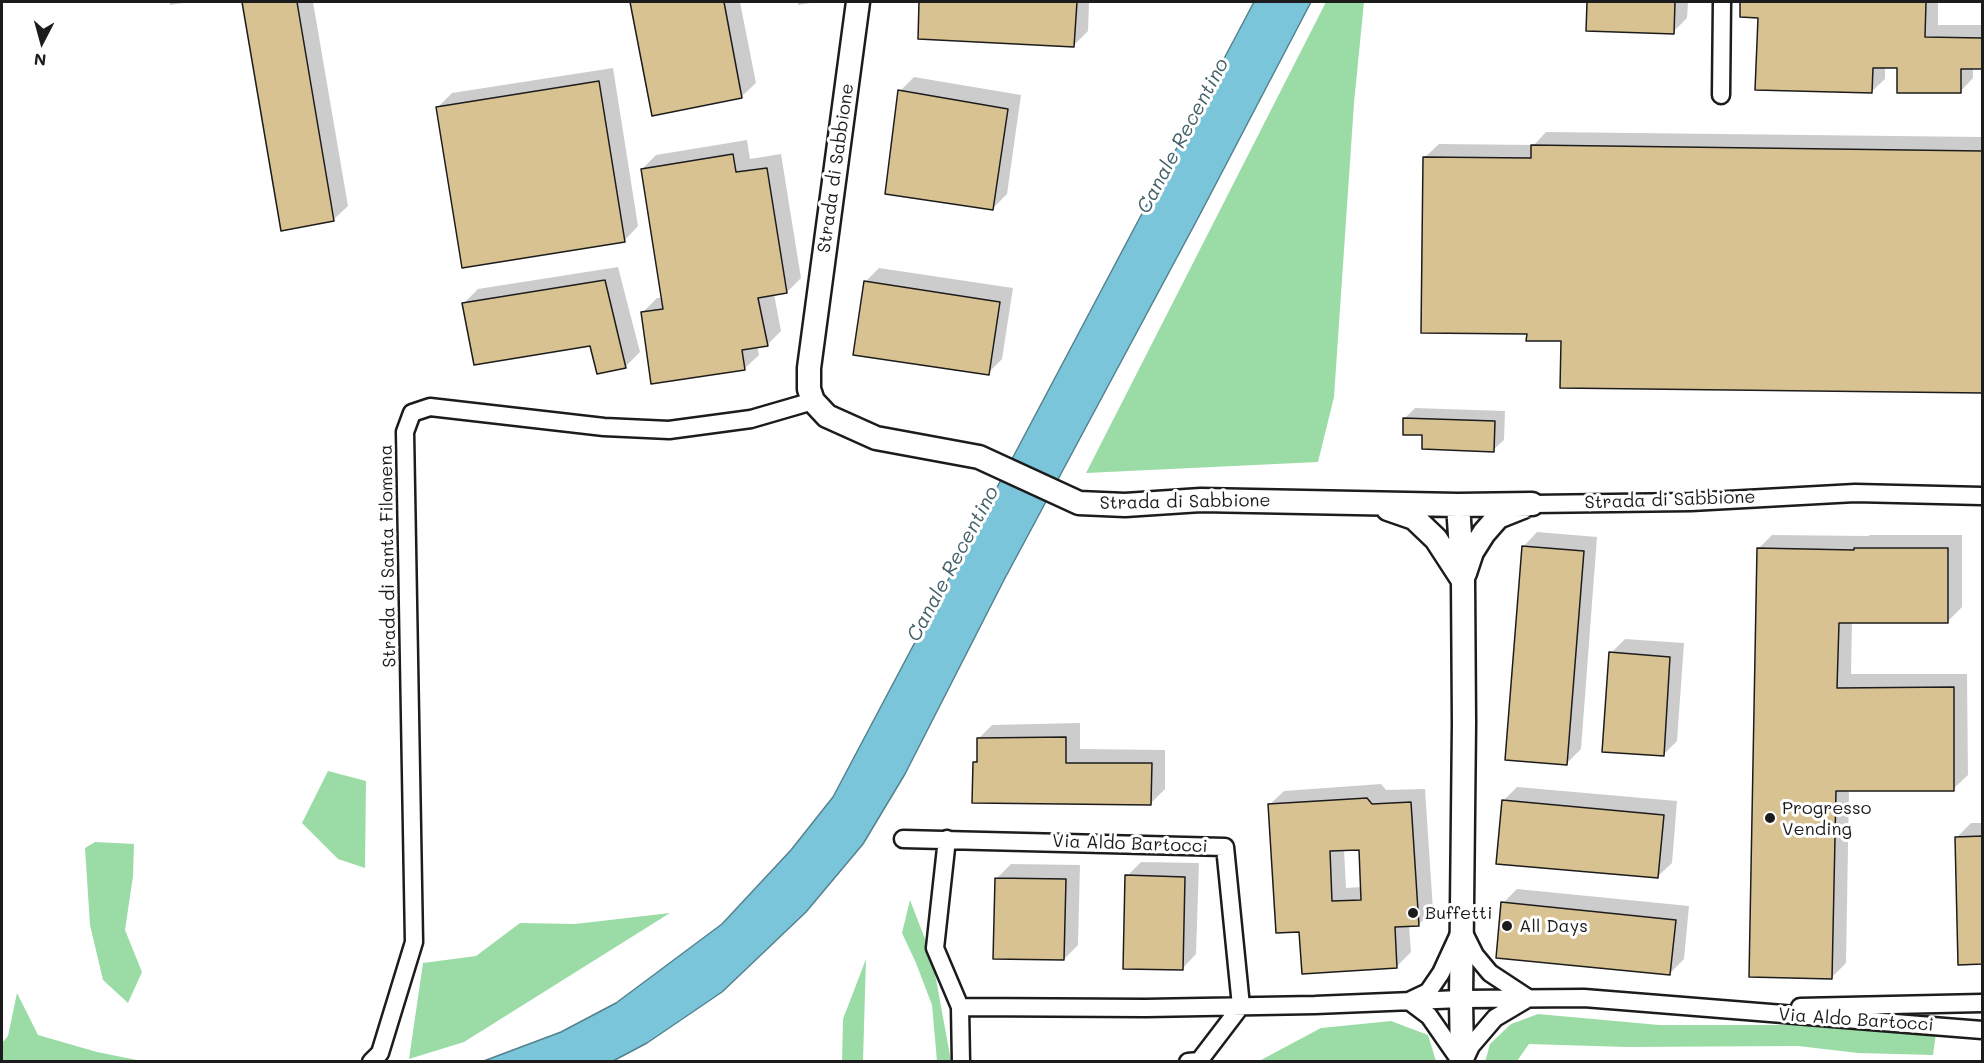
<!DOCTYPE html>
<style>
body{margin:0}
#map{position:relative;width:1984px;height:1063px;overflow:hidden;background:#fff;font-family:Mali,sans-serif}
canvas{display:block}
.frame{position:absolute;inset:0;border:3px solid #1c1c1c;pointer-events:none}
.north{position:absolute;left:12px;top:12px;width:60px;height:60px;-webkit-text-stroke:4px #fff;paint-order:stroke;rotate:186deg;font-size:16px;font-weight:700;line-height:24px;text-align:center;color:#1c1c1c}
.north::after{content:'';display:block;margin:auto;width:21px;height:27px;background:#1c1c1c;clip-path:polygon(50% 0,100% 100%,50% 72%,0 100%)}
</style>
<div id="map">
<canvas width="1984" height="1063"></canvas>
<div class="frame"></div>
<div class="north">N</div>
</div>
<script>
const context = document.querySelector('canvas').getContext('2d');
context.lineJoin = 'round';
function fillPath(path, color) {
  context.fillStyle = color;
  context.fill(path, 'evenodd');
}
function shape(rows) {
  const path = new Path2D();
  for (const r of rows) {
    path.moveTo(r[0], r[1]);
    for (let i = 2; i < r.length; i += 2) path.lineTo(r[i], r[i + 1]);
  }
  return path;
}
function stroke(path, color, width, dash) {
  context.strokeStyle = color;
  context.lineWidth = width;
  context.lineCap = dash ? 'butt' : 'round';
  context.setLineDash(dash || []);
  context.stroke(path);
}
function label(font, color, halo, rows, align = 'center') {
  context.font = font + ' Mali,sans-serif';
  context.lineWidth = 6;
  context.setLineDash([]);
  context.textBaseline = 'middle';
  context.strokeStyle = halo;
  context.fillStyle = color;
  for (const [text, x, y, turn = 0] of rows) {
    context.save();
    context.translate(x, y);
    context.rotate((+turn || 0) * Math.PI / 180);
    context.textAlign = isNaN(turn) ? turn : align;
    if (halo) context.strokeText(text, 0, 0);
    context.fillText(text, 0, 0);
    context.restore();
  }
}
const green = shape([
 [1326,2,1364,2,1354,103,1334,397,1318,462,1086,473],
 [328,771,366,781,365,868,338,859,302,823],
 [95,842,134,844,133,876,125,930,142,972,128,1003,103,980,90,925,85,848],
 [910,900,932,957,951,1061,937,1061,932,1005,916,963,902,933],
 [670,913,464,1042,409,1059,423,963,476,956,520,923,575,924],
 [866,959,863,1061,842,1061,843,1019],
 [17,993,38,1035,97,1052,142,1061,2,1061,2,1043,8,1036],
 [1538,1014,1659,1025,1834,1025,1936,1033,1933,1055,1858,1053,1798,1046,1627,1047,1529,1044,1517,1061,1485,1062,1490,1044,1511,1024],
 [1391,1021,1428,1035,1436,1061,1259,1061,1321,1028]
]);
const water = shape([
 [1254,2,1311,2,1197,220,1004,580,905,774,863,844,806,912,722,992,647,1043,613,1061,481,1062,561,1032,616,1003,722,924,791,850,833,797,1254,2]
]);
const shadow = shape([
 [170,2,189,2,170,5],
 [243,2,313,2,348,206,333,220,282,229],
 [631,2,740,2,756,83,741,97,653,114],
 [798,2,816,2,798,5],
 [921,2,1089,2,1088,31,1074,45,919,37],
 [1588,2,1688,2,1687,18,1673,32,1587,29],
 [1742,2,1938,2,1938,25,1982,25,1982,67,1973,67,1973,78,1960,92,1898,67,1885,67,1885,79,1871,92,1760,16,1742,16],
 [613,68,638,226,624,241,438,107,452,93],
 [914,77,1021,95,1007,194,993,208,900,91],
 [1546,132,1982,137,1982,392,1562,340,1529,333,1424,158,1439,144,1534,145],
 [747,140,750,159,781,154,801,278,787,292,774,294,781,331,767,345,757,346,759,355,744,369,643,312,657,298,663,298,642,169,656,155],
 [618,267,640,352,626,366,598,372,591,344,464,303,478,289],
 [879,268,1013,288,1002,359,988,373,865,282],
 [1415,408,1505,411,1504,440,1493,450,1424,434,1404,419],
 [1537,532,1597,537,1581,749,1566,764,1523,547],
 [1772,535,1868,536,1870,535,1962,535,1962,607,1948,621,1852,621,1851,674,1967,674,1968,775,1953,789,1849,789,1846,963,1832,977,1758,549],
 [1625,639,1684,643,1677,741,1663,755,1611,653],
 [1080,723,1080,749,1165,750,1165,789,1151,803,974,762,979,758,978,739,992,725],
 [1381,784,1386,790,1425,789,1433,910,1419,924,1409,925,1411,952,1397,966,1301,930,1269,805,1284,791],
 [1360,848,1362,887,1346,888,1344,849],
 [1517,787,1677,801,1672,863,1657,877,1503,801],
 [1971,823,1982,823,1982,963,1957,837],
 [1141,862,1199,863,1196,954,1182,969,1127,876],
 [1011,864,1080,865,1078,945,1064,959,997,878],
 [1517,889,1689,906,1684,959,1670,973,1503,903]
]);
const building = shape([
 [242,2,297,2,334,221,281,231,242,2],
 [630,2,724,2,742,98,652,116,630,2],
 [919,2,1077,2,1074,47,918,39,919,2],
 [1587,2,1675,2,1674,34,1586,31,1587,2],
 [1740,2,1926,2,1925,37,1983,38,1983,69,1961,69,1961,93,1897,93,1897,68,1873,68,1872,93,1755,90,1758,18,1740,17,1740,2],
 [599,81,625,242,462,268,436,107,599,81],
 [898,90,1008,109,993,210,885,194,898,90],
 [1531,145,1983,151,1983,393,1560,388,1561,341,1526,341,1527,334,1421,333,1423,157,1531,158,1531,145],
 [733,154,736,172,767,168,787,293,758,298,768,346,742,350,745,370,651,384,641,312,663,309,641,169,733,154],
 [605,280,626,368,597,374,590,346,474,365,462,303,605,280],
 [864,281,1000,302,989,375,853,355,864,281],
 [1403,418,1495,421,1494,452,1422,449,1422,435,1403,435,1403,418],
 [1522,546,1584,551,1567,765,1505,760,1522,546],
 [1757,548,1854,550,1854,548,1948,548,1948,623,1839,623,1837,688,1954,687,1954,791,1836,791,1832,979,1749,977,1757,548],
 [1609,652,1670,657,1664,756,1602,752,1609,652],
 [1066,737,1066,763,1152,763,1151,805,972,803,973,762,977,762,977,738,1066,737],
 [1367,798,1372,804,1411,802,1419,926,1395,927,1397,968,1302,974,1299,932,1276,933,1268,804,1367,798],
 [1359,850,1361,900,1332,901,1330,851,1359,850],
 [1502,800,1664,815,1658,878,1496,864,1502,800],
 [1983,836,1983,964,1958,965,1955,837,1983,836],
 [1125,875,1185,877,1183,970,1123,969,1125,875],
 [995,878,1066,879,1064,960,993,959,995,878],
 [1501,902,1676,920,1670,975,1496,958,1501,902]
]);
const street = shape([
 [1721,95,1722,2],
 [1532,504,1691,502,1855,493,1982,496],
 [903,839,1225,847,1241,1006,1199,1061,1188,1062],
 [947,839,935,948,960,1007,961,1062],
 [1463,931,1475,955,1490,973,1528,998],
 [1411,1000,1428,992,1441,973,1459,934],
 [1409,1001,1429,1016,1461,1062],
 [960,1007,1146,1008,1315,1005,1461,999,1584,998,1982,1030],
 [1800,1007,1982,1003],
 [1464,1061,1471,1046,1495,1018,1527,999],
 [371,1062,380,1053,414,942,405,432,412,413,430,407,604,427,669,430,751,419,813,401]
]);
const secondary = shape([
 [858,2,809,368,809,389,813,401,827,416,876,438,979,457,1079,503,1125,505,1201,500,1458,505,1532,504],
 [1458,505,1463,580,1464,723,1461,999,1462,1062],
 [1388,509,1414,518,1436,539,1462,579],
 [1465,573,1472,552,1484,533,1498,517,1523,507]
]);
const markers = [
 [1770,818,6,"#1c1c1c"],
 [1413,913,6,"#1c1c1c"],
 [1507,926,6,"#1c1c1c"]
];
const streetNames = [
 ["Strada di Sabbione",836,168,-82],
 ["Strada di Sabbione",1670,500,-2],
 ["Strada di Sabbione",1185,502,-1],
 ["Strada di Santa Filomena",388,556,-91],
 ["Via Aldo Bartocci",1130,844,2],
 ["Via Aldo Bartocci",1856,1020,4]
];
const poiNames = [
 ["Progresso",1782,808],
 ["Vending",1782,829],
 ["Buffetti",1425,913],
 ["All Days",1519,926]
];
const waterNames = [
 ["Canale Recentino",1183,136,-62],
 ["Canale Recentino",953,564,-62]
];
fillPath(green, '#9bdca6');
fillPath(water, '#7ac5da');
stroke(water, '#54818e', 1.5);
fillPath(shadow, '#0003');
fillPath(building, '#d9c291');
stroke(building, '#1c1c1c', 1.5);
stroke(street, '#1c1c1c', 21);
stroke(secondary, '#1c1c1c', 27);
stroke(street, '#fff', 16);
stroke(secondary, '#fff', 22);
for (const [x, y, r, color] of markers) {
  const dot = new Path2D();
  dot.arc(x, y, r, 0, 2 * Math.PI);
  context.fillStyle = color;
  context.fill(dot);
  stroke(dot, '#fff', 2);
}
label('18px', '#1c1c1c', '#fff', streetNames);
label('18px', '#1c1c1c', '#fff', poiNames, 'left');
label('italic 20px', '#426068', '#fff', waterNames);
</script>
